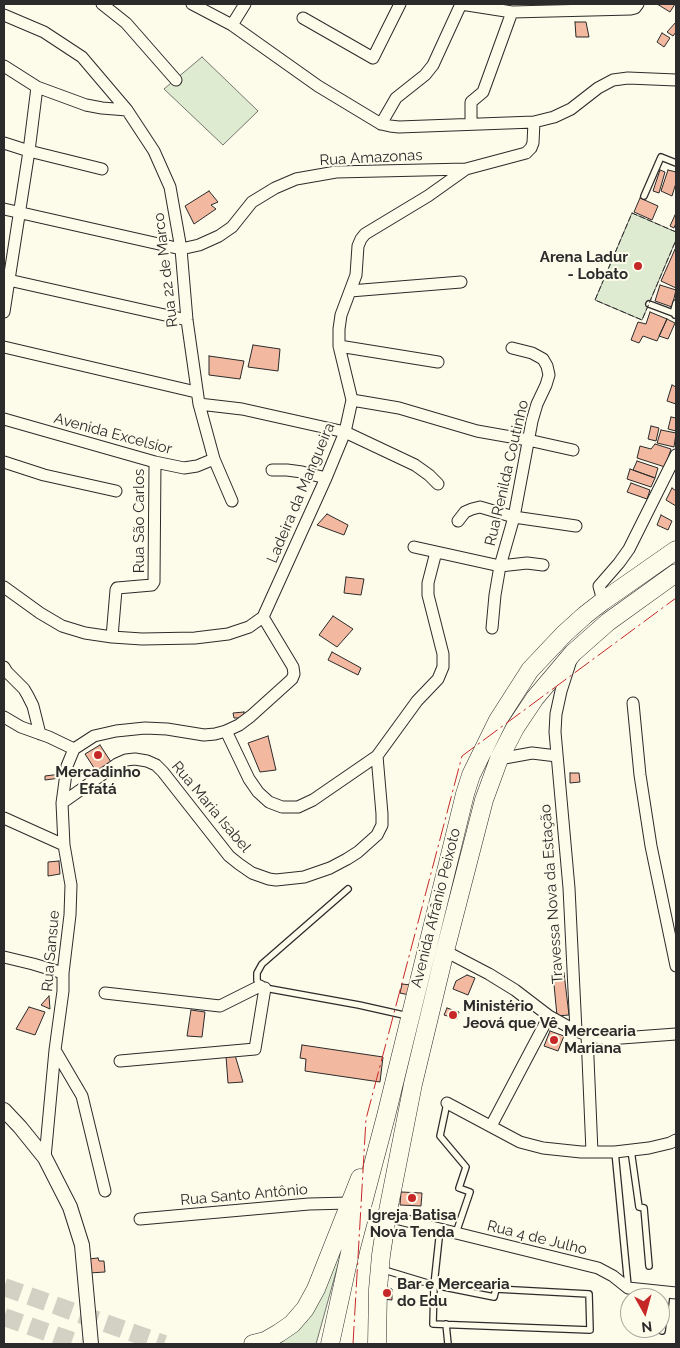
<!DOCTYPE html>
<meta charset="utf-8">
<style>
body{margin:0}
#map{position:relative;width:680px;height:1348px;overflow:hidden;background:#fdfbea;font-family:Raleway,sans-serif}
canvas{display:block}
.frame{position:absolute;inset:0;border:5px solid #2b2b2b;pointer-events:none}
.north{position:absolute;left:620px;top:1288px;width:50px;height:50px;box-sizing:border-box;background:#fdfbea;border:1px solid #a9a89e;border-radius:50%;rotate:173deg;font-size:14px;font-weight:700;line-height:20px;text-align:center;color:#2b2b2b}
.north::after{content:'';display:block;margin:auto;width:18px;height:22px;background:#c62828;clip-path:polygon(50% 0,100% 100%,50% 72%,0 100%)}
</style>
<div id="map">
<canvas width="680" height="1348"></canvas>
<div class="frame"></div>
<div class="north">N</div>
</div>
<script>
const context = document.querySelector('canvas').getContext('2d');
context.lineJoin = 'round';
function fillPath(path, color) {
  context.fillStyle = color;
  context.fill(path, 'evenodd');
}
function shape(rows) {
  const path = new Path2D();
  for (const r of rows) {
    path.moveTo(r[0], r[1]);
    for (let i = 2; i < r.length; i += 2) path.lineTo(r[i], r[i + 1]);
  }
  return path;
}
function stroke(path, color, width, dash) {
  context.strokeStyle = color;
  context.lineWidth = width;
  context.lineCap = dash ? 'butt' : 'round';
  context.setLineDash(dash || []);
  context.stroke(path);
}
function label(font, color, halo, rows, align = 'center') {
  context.font = font + ' Raleway,sans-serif';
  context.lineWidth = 4;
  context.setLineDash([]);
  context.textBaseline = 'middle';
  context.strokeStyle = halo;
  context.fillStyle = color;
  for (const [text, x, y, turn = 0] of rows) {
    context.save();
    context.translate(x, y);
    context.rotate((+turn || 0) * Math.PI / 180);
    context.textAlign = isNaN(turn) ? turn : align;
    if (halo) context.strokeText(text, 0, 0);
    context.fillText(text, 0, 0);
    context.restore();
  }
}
const green = shape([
 [202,57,258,111,223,145,164,89,202,57],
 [632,213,676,232,676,240,642,320,595,300,632,213],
 [338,1253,341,1254,316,1344,276,1344,338,1253]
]);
const building = shape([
 [657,4,675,4,670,12,657,4],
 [575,22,586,22,589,37,576,37,575,22],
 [676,22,676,32,673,36,667,32,676,22],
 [662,33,670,38,664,47,657,42,662,33],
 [660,170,665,172,659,193,653,191,660,170],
 [668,170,676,172,676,183,672,196,661,191,668,170],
 [209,191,218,202,211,205,216,209,194,224,185,206,209,191],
 [640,198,658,206,652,220,634,212,640,198],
 [675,215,676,215,676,223,674,228,670,226,675,215],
 [676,247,676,288,661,281,676,247],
 [660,285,676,290,672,307,655,301,660,285],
 [650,312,667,319,657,341,643,336,639,343,631,340,638,322,646,324,650,312],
 [667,319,675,323,668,339,659,336,667,319],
 [253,345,280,349,278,371,248,367,253,345],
 [209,356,244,361,240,379,209,375,209,356],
 [672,385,676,387,676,404,667,401,672,385],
 [671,417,676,418,676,431,668,429,671,417],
 [651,426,659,428,656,441,648,439,651,426],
 [661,430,676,433,674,447,657,443,661,430],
 [655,444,671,449,665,467,637,458,640,446,651,449,655,444],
 [637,461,658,468,655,478,633,470,637,461],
 [630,469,655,478,651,487,627,479,630,469],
 [631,483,650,490,647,499,627,492,631,483],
 [672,488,676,491,676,506,666,500,672,488],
 [327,514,348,525,344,535,317,525,327,514],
 [661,515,672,521,668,530,657,525,661,515],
 [346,577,364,579,361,595,344,593,346,577],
 [333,616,353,629,337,647,319,635,333,616],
 [332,652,361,668,358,675,328,660,332,652],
 [244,712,244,718,234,718,233,713,244,712],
 [268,736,276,770,260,772,248,743,268,736],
 [100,745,111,762,96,771,85,754,100,745],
 [570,773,579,773,580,782,570,783,570,773],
 [61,774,60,778,45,780,45,776,61,774],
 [59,861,60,874,48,876,48,862,59,861],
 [564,973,569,1015,557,1016,553,974,564,973],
 [467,975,475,978,468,995,453,989,456,981,467,975],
 [402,984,411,985,409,995,400,993,402,984],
 [49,996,50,1009,41,1005,49,996],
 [29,1007,45,1012,35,1035,16,1029,29,1007],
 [447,1008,459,1012,457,1019,444,1015,447,1008],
 [191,1010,205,1012,202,1037,187,1036,191,1010],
 [550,1031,564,1036,558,1051,544,1046,550,1031],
 [302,1045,383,1057,380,1082,305,1071,306,1059,300,1058,302,1045],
 [235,1055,243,1082,228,1083,226,1056,235,1055],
 [401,1192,422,1193,421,1206,400,1205,401,1192],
 [98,1258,99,1261,104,1261,105,1272,89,1273,88,1259,98,1258],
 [384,1287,392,1289,392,1300,383,1299,384,1287]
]);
const primaryTunnel = shape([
 [4,1287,164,1344],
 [4,1317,81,1344]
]);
const service = shape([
 [644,196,661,157,676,163],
 [649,304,673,313],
 [675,315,674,310,676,303],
 [348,889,262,964,257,973,257,980,260,986,265,988,359,1005,408,1016],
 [447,1103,440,1136,466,1167,459,1188,470,1192,456,1233],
 [631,1150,639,1207,644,1208,649,1266],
 [615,1152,628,1286],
 [381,1269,434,1285,494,1297,496,1289,589,1294,590,1330,433,1324,434,1285,440,1229],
 [446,1324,448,1344],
 [662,1331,667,1292]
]);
const minor = shape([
 [102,4,126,23,176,80],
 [192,4,232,25,318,86,381,124,390,126,399,127,534,122,554,117,571,109,598,88,613,80,628,78,676,80],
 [4,15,44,32,82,57,127,110,154,151,170,187,181,249,187,320,199,404,214,459,232,501],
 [303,18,373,58,400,4],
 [232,25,245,4],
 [4,66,37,87,29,151,4,312],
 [37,87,86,105,102,108,127,110],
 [381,124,396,98,425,75,433,65,461,4,512,12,631,9,635,8,638,4],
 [471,124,471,102,483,92,512,12],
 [4,143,29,151,102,169],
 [4,209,181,249,199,245,219,236,232,227,252,202,275,188,296,179,336,172,466,169,526,153,531,148,533,143,534,122],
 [4,279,187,320],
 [350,291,461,282],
 [339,346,438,362],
 [4,347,196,392],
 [352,400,399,408,477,431,528,440,573,450],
 [199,404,242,409,345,432,415,465,429,475,438,484],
 [4,419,155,462,184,468,197,466,214,459],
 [4,462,44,475,116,491],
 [272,470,287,470,302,472,326,478],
 [458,521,465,512,472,509,480,507,514,517,576,526],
 [414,547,500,566,527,563,543,565],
 [4,587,40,613,62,626,85,633,112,637,142,639,195,638,228,634,249,627,263,617],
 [603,601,599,586,619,563,629,549,676,455],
 [263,617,326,478,345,432,352,400,339,346,339,329,341,315,356,275,358,246,361,239,365,234,428,196,466,169],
 [492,628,495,595,500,566,514,517,532,421,537,404,546,385,549,375,547,366,543,359,532,353,512,348],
 [112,637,116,590,117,588,152,585,154,582,155,462],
 [571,660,561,691,556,714,555,732,569,888,576,1031],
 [4,667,7,672,24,689,28,696,33,706,40,734],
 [633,703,640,775,651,846,676,966],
 [4,717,21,727,49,737,74,749,94,736,116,731,145,728,167,729,204,735,215,734,226,731,239,725,251,716,292,679,294,674,293,667,263,617],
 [226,731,249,779,258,792,269,802,282,807,298,807,313,800,377,756,417,701,438,679,443,667,443,654,428,595,428,583,436,552],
 [499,759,532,753,557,756],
 [62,803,117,764,126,760,135,759,147,761,156,765,163,772,229,856,239,864,252,873,269,879,276,880,304,877,330,868,347,859,358,852,377,835,382,825,382,814,377,756],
 [4,818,64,845],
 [445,951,489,974,515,990,549,1016,576,1031,590,1036,608,1039,676,1034],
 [4,957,33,964,63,973],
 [105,993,220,1006,260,986],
 [587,1035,592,1152],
 [55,1050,82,1096,105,1191],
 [120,1061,255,1049,265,988],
 [447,1103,520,1142,543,1148,581,1152,615,1152,649,1148,670,1143,676,1140],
 [491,1126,549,1016],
 [45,1158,55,1050,63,991,63,973,70,915,71,885,64,845,62,803,67,766,74,749],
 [387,1216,598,1268,613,1276,628,1288,676,1293],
 [140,1219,309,1204,349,1203]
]);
const tertiary = shape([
 [4,1110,20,1127,45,1158,70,1207,82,1245,91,1344]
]);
const primary = shape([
 [253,1344,265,1341,279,1333,292,1324,305,1309,316,1289,360,1178],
 [330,1344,351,1248,386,1116,465,794,471,775,498,720,530,670,564,634,585,615,603,601,676,550],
 [377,1344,378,1289,381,1255,387,1216,413,1084,445,951,484,800,499,759,515,728,535,698,573,653,608,622,676,573]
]);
const fence = shape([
 [676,232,632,213,595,300,642,320,676,240]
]);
const power = shape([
 [353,1344,366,1119,462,756,676,598]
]);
const markers = [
 [638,266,5,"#c62828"],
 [98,755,5,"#c62828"],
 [453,1015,5,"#c62828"],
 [554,1040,5,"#c62828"],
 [412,1198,5,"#c62828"],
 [387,1293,5,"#c62828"]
];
const streetNames = [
 ["Rua Amazonas",371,158,-3],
 ["Rua 22 de Marco",166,270,-97],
 ["Avenida Excelsior",113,434,15],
 ["Rua Renilda Coutinho",507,473,-77],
 ["Ladeira da Mangueira",301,493,-67],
 ["Rua São Carlos",139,521,-90],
 ["Rua Maria Isabel",211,807,50],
 ["Travessa Nova da Estação",552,894,-94],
 ["Avenida Afrânio Peixoto",436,908,-76],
 ["Rua Sansue",51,951,-85],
 ["Rua Santo Antônio",244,1195,-5],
 ["Rua 4 de Julho",537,1238,14]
];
const poiNames = [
 ["Arena Ladur",628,257,"right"],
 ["- Lobato",628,274,"right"],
 ["Mercadinho",98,772,"center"],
 ["Efatá",98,789,"center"],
 ["Ministério",463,1006],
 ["Jeová que Vê",463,1023],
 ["Mercearia",564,1031],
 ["Mariana",564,1048],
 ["Igreja Batisa",412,1215,"center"],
 ["Nova Tenda",412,1232,"center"],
 ["Bar e Mercearia",397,1284],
 ["do Edu",397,1301]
];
fillPath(green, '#deebd1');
stroke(green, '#74746e', 1);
fillPath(building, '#f2b8a0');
stroke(building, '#2b2b2b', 1);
stroke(primaryTunnel, '#d3d1c4', 18, [18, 9]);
stroke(service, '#2b2b2b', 8);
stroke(minor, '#2b2b2b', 13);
stroke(tertiary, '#2b2b2b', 16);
stroke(primary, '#2b2b2b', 19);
stroke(service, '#fdfbea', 5.5);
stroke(minor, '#fdfbea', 11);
stroke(tertiary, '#fdfbea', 14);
stroke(primary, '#fdfbea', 18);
stroke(fence, '#2b2b2b', 1, [6, 2.5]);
stroke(power, '#c62828', 1, [18, 4, 2.5, 4]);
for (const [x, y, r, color] of markers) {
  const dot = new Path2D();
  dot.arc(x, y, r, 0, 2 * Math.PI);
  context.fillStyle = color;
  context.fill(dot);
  stroke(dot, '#fdfbea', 2);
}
label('15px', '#2b2b2b', '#fdfbea', streetNames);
label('bold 15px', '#2b2b2b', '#fdfbea', poiNames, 'left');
</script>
